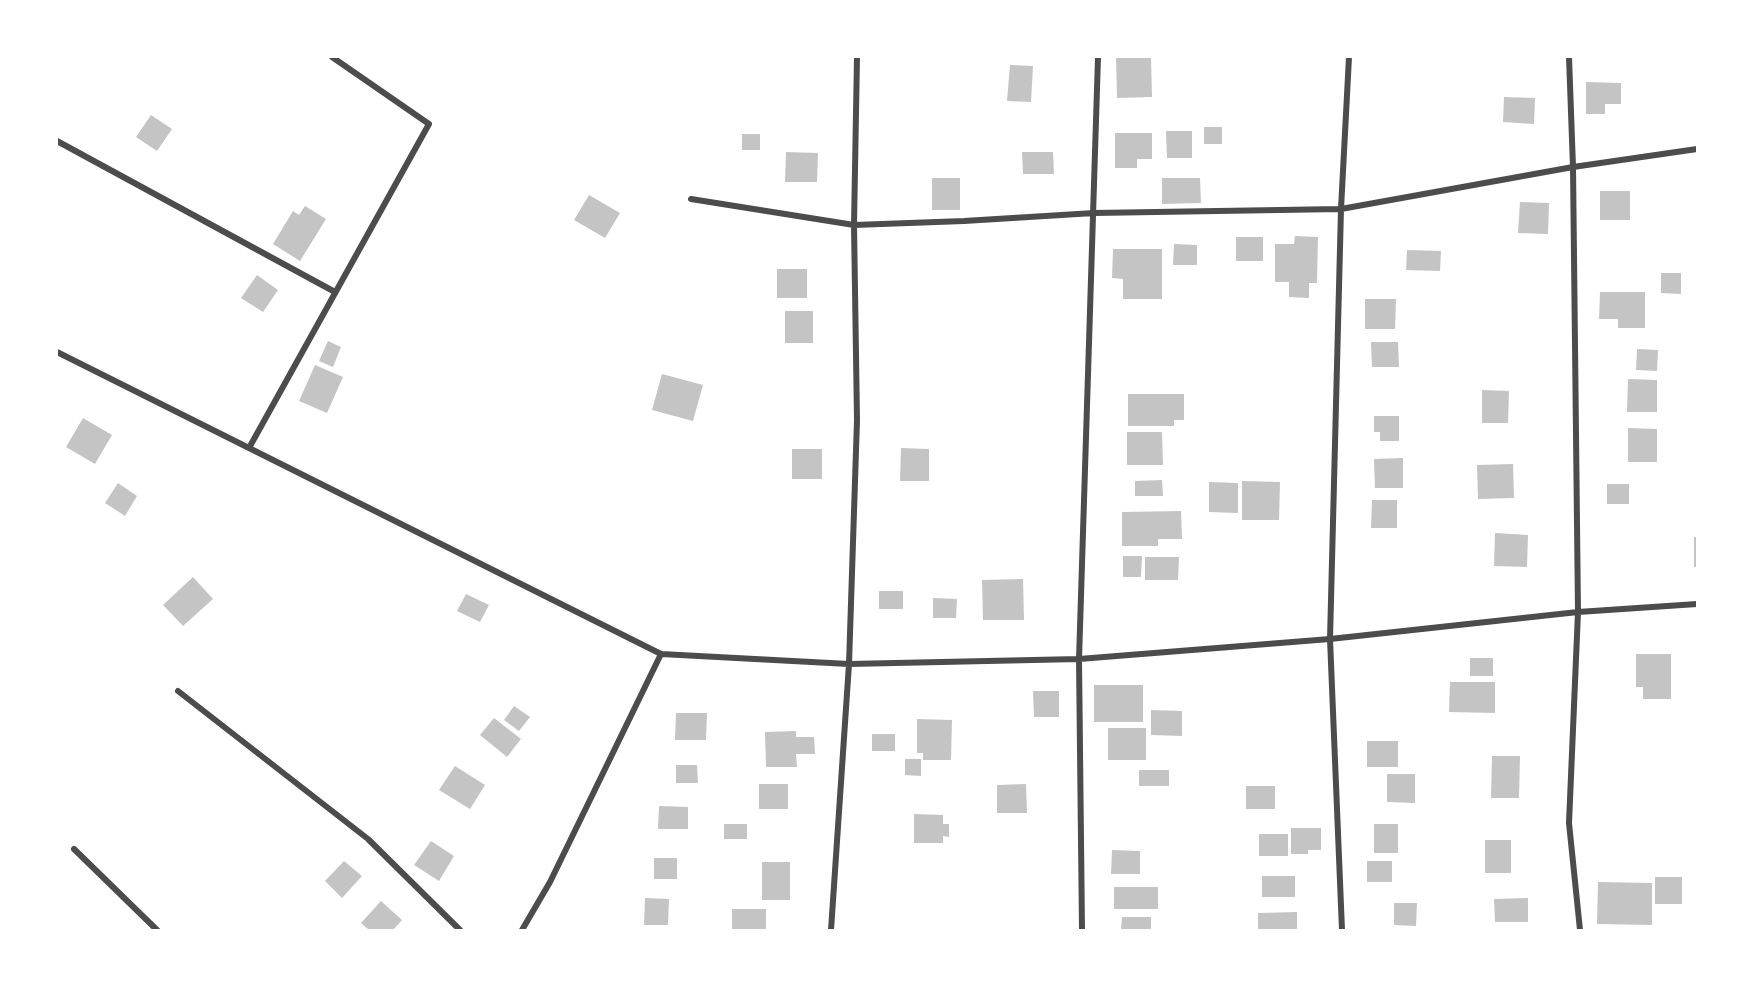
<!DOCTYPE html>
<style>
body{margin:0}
#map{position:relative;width:1754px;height:987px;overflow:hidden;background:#fff;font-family:"Source Sans 3",sans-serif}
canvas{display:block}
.frame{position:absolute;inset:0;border:58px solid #fff;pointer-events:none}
</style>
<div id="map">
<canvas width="1754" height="987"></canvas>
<div class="frame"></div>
</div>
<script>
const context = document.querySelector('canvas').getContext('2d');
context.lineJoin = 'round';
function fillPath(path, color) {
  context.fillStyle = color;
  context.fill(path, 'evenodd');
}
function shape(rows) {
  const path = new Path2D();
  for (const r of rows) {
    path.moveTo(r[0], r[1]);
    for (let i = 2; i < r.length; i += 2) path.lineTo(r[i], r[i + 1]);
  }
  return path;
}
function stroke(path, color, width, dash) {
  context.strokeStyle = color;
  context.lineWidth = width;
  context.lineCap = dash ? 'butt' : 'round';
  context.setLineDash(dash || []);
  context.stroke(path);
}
const building = shape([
 [1116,57,1151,57,1152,97,1117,98],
 [1010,65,1033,66,1031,102,1007,101],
 [1586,82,1621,83,1621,104,1605,104,1605,114,1586,114],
 [1504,97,1535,98,1534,124,1503,122],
 [151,115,172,129,157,151,136,137],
 [1204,127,1222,127,1222,144,1204,144],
 [1166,131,1192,131,1192,158,1167,158],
 [1115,133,1152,133,1152,159,1137,159,1137,168,1115,168],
 [742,134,760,134,760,150,742,150],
 [786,152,818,153,817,182,785,182],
 [1022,152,1053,152,1054,174,1023,174],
 [932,178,960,178,960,210,932,210],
 [1162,178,1200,178,1201,203,1162,204],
 [1600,191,1630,191,1630,220,1600,220],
 [589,195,620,213,605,238,574,220],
 [1520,202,1549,203,1548,234,1518,233],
 [305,206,326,219,300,261,273,244,293,211,299,215],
 [1295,236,1318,237,1317,283,1309,283,1309,298,1289,297,1289,282,1275,282,1275,244,1294,244],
 [1236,237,1263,237,1263,261,1236,261],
 [1174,244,1197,245,1197,265,1173,265],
 [1113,249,1162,249,1162,299,1123,299,1123,279,1112,278],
 [1407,250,1441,251,1440,271,1406,270],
 [777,269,807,269,807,298,777,298],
 [1661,273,1681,273,1681,294,1661,293],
 [257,275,278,290,263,312,241,298],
 [1600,292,1645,292,1645,328,1618,328,1618,319,1599,319],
 [1365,299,1396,299,1395,329,1365,329],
 [785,311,813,311,813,343,785,343],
 [328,341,341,347,333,367,319,361],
 [1371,342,1398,342,1399,367,1372,367],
 [1637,349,1658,350,1657,371,1636,370],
 [315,365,343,377,327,413,299,401],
 [662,374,703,385,693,421,652,410],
 [1628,379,1657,380,1657,412,1627,412],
 [1482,390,1509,391,1508,423,1482,423],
 [1128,394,1184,394,1184,420,1174,420,1174,426,1128,426],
 [1374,416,1399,416,1399,441,1380,441,1380,432,1374,432],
 [83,418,112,435,95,464,66,447],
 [1628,428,1657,429,1657,462,1628,462],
 [1127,432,1162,432,1163,465,1127,465],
 [901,448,929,449,929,481,900,481],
 [792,449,822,449,822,479,792,479],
 [1403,458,1403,488,1375,488,1374,459],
 [1513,464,1514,498,1478,499,1477,465],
 [1162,480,1163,496,1135,496,1135,481],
 [1242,481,1280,482,1279,520,1242,520],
 [1209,482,1238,483,1238,513,1209,512],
 [118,483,137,496,125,516,105,503],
 [1607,484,1629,484,1629,504,1607,504],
 [1372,500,1397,500,1397,528,1371,528],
 [1181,511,1182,539,1158,539,1158,546,1122,546,1122,512],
 [1495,533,1528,535,1527,567,1494,566],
 [1694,537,1697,537,1697,567,1694,567],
 [1123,556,1142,556,1141,577,1123,577],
 [1145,557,1179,557,1178,580,1145,580],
 [193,577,213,599,183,626,163,605],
 [1023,579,1024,620,983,620,982,580],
 [879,591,903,591,903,609,879,609],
 [466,594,489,605,480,622,457,611],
 [933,598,957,599,956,618,933,618],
 [1636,654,1671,654,1671,699,1643,699,1643,687,1636,687],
 [1470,658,1493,658,1493,676,1470,676],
 [1450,682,1495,682,1495,713,1449,712],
 [1094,685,1143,685,1143,722,1094,722],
 [1033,691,1059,691,1059,717,1034,717],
 [514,706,530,717,519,731,504,720],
 [1151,710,1182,711,1182,736,1151,735],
 [676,713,707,713,706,740,675,740],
 [494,718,521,739,507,757,480,735],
 [917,719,952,720,951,760,923,760,923,753,917,753],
 [1108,728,1146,728,1146,760,1108,760],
 [796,731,796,737,814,737,815,754,796,754,797,767,766,767,765,732],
 [872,734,895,734,895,751,872,751],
 [1367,741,1398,741,1398,767,1367,767],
 [1492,756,1520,756,1519,798,1491,798],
 [905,759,921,759,921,776,905,775],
 [676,765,697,765,698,783,676,783],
 [455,766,485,785,470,809,439,790],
 [1139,770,1169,770,1169,786,1139,786],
 [1387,774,1415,774,1415,803,1387,802],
 [759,784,788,784,788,809,759,809],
 [1026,784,1027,813,997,813,997,785],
 [1246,786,1275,786,1275,809,1246,809],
 [659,806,688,807,688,829,658,829],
 [914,814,943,815,943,824,949,824,949,837,943,836,943,843,914,843],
 [724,824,747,824,747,839,724,839],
 [1374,824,1398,824,1398,853,1374,853],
 [1291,828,1321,828,1321,850,1308,850,1308,854,1291,854],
 [1259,834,1288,834,1288,856,1259,856],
 [1485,840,1511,840,1511,873,1485,873],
 [431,841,454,856,439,881,414,865],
 [1112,850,1140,851,1140,874,1111,874],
 [654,858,677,858,677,879,654,879],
 [344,861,362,876,342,898,325,881],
 [1367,861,1392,861,1392,882,1367,882],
 [762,862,790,862,790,900,762,900],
 [1262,876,1295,876,1295,897,1262,897],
 [1655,877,1682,877,1682,904,1655,904],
 [1598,882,1652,883,1652,925,1597,924],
 [1114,887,1158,887,1158,909,1114,909],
 [645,898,669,899,668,925,644,925],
 [1528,898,1528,922,1495,922,1494,899],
 [381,901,402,920,393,930,369,930,361,923],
 [1394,903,1417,903,1416,926,1394,925],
 [732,909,766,909,766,930,732,930],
 [1297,912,1297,930,1258,930,1258,913],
 [1122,917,1151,917,1151,930,1121,930]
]);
const minor = shape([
 [1569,57,1573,167,1578,612,1569,823,1580,930],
 [57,141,335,292],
 [691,199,854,225,964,221,1094,213,1341,209,1573,167,1697,149],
 [57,352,661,654,849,664,1079,659,1330,639,1578,612,1697,604],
 [249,448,429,124,332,57],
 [178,691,368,839,460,930],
 [74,849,157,930],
 [522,930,550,882,661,654],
 [831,930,849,664,857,420,854,225,857,57],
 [1082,930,1079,659,1098,57],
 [1342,930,1330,639,1341,209,1349,57]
]);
fillPath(building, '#c4c4c4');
stroke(minor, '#4c4c4c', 6);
</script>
